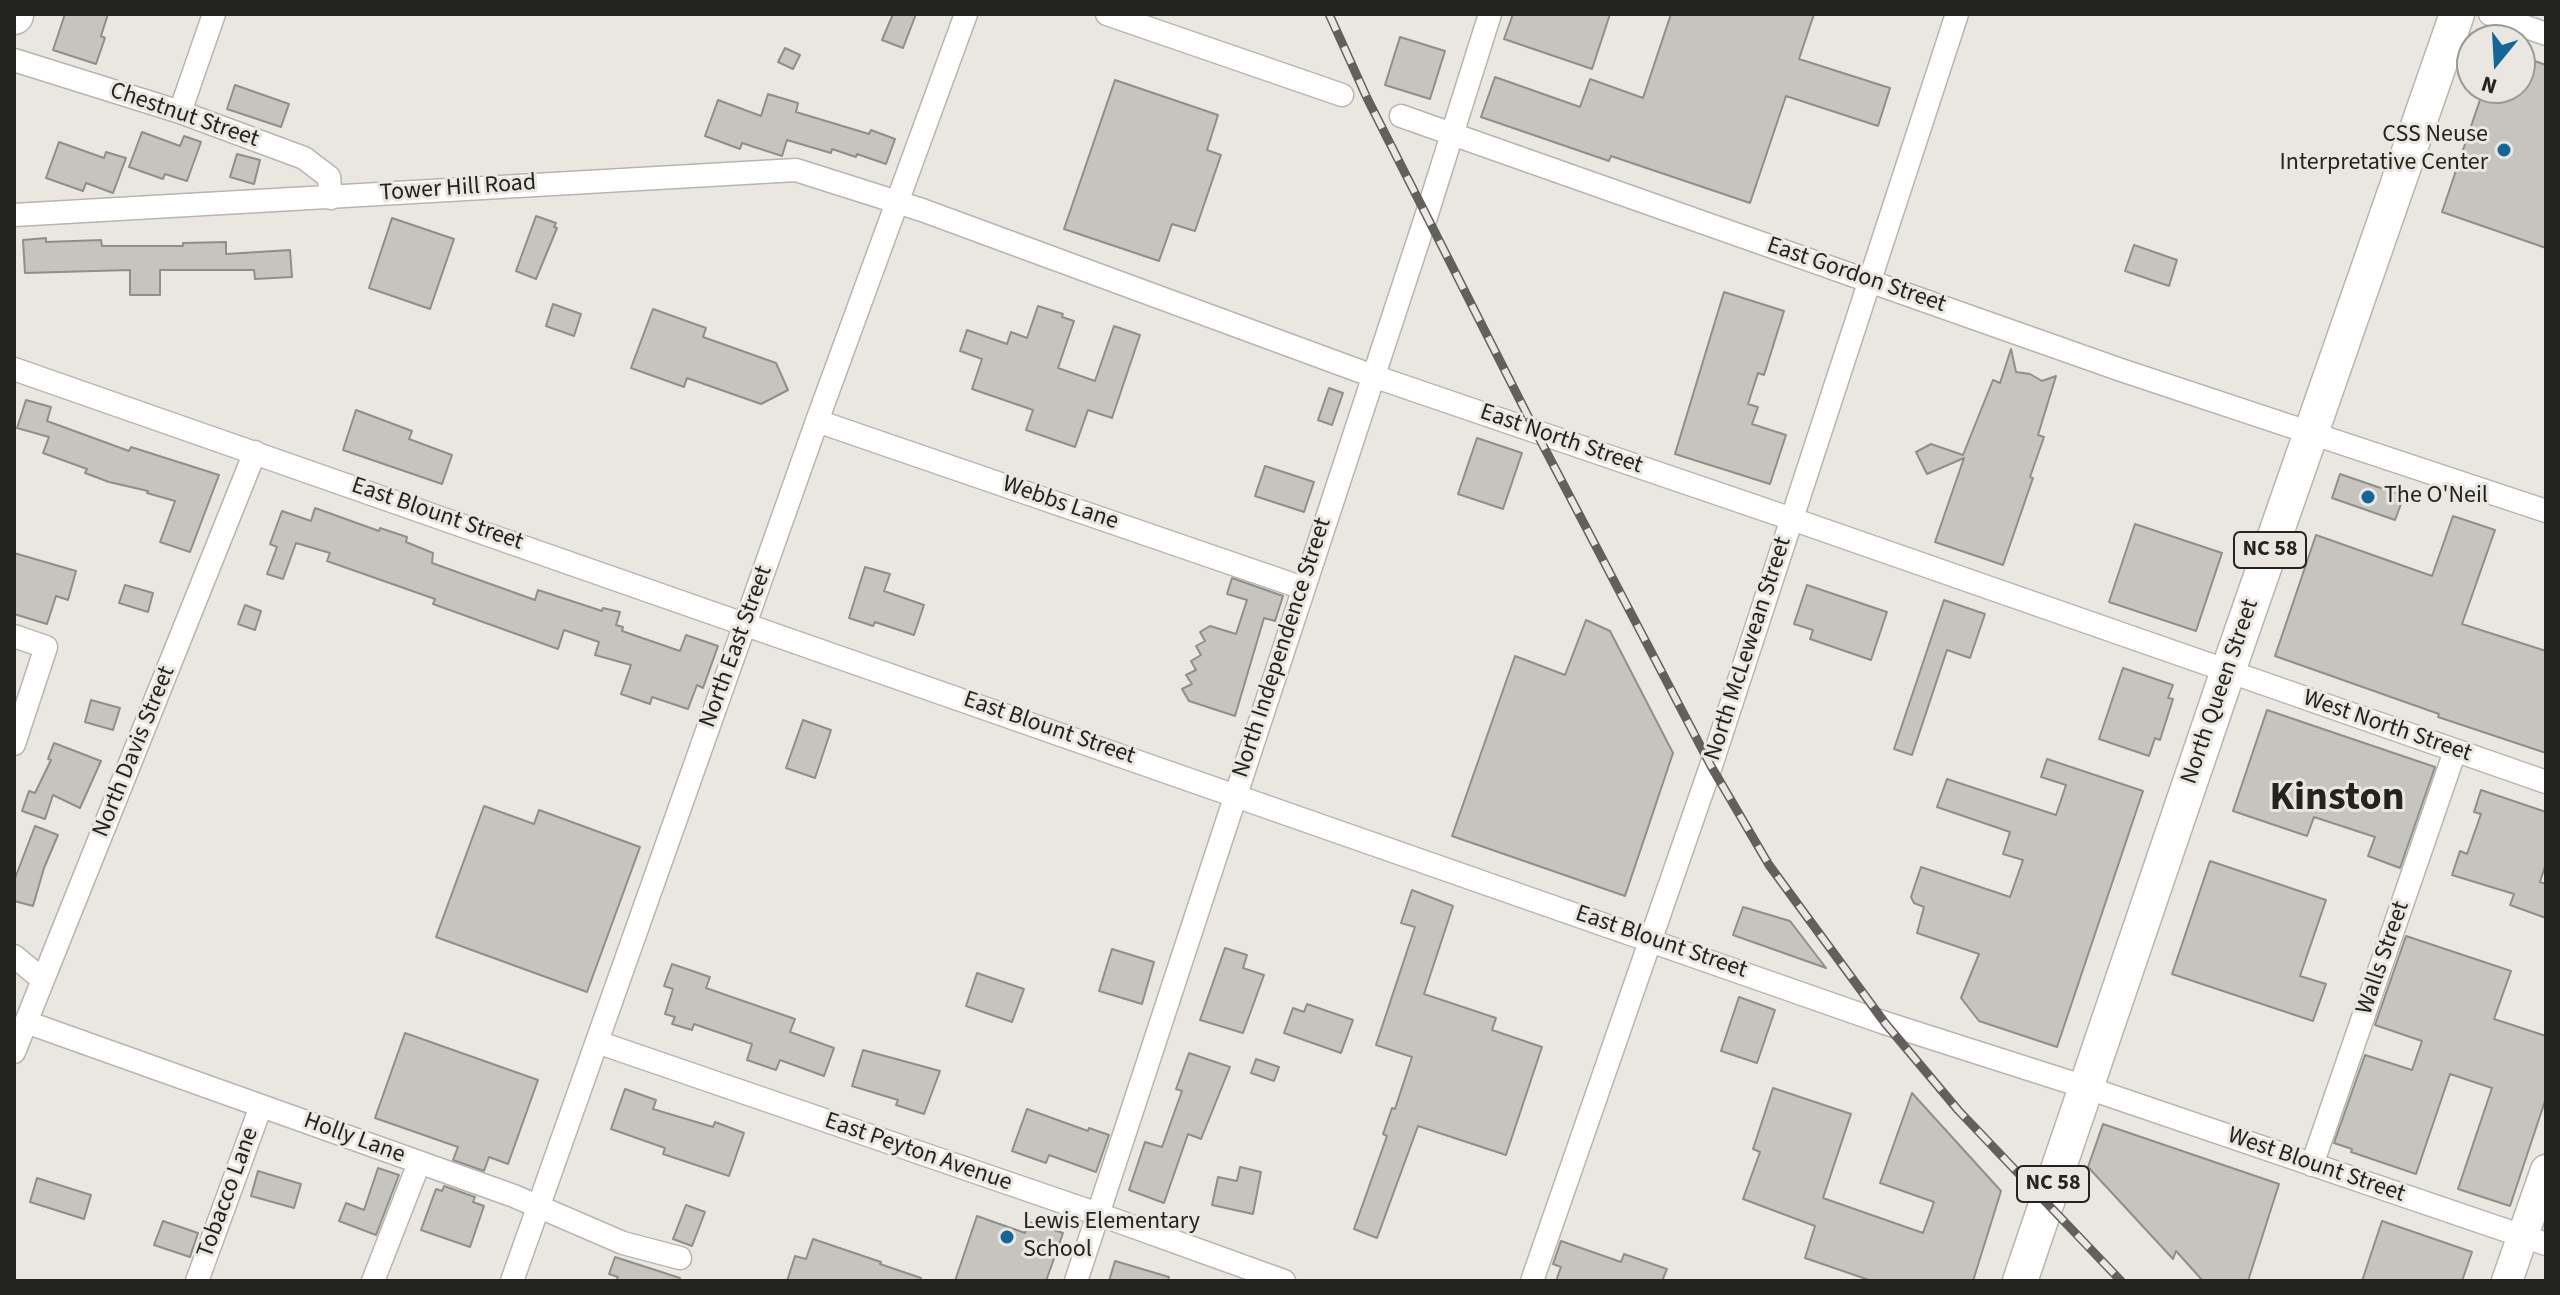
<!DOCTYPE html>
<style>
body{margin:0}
#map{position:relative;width:2560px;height:1295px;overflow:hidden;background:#e9e7e0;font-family:"Source Sans 3",sans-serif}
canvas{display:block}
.frame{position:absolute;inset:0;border:16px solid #232320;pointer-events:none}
.north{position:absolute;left:2456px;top:24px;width:80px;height:80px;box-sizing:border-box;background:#e9e7e0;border:2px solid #9a9993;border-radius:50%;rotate:198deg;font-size:22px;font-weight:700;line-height:32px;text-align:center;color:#232320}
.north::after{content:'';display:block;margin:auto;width:28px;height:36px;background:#146698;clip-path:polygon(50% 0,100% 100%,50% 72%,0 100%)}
</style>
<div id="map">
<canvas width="2560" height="1295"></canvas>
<div class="frame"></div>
<div class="north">N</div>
</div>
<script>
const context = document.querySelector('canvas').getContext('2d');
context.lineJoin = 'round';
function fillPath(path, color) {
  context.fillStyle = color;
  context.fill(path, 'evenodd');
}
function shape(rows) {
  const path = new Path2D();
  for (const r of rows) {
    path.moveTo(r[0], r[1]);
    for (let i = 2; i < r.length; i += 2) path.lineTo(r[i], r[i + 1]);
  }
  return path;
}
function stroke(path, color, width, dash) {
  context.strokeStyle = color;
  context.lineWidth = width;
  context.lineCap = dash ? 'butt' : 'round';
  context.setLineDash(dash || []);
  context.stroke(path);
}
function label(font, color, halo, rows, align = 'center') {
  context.font = font + ' "Source Sans 3",sans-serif';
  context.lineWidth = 6;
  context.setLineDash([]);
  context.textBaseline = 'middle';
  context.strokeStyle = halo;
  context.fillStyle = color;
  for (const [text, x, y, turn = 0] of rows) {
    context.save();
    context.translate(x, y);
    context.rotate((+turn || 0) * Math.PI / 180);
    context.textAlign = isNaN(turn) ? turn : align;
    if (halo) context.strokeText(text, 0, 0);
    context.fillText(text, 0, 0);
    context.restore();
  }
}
const building = shape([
 [65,14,108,14,101,36,105,38,96,64,53,50,65,14],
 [893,14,916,14,903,48,882,40,893,14],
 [1513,14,1610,14,1592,69,1504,39,1513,14],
 [1671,14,1814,14,1799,59,1890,88,1878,126,1786,96,1750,203,1611,156,1609,161,1481,117,1495,77,1580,107,1590,79,1643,98,1671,14],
 [1400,37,1445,51,1430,99,1385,85,1400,37],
 [785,48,800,55,793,69,778,62,785,48],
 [2520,56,2546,65,2546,248,2442,212,2484,88,2520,88,2520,56],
 [1115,80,1218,115,1207,150,1221,155,1195,231,1172,224,1159,261,1064,229,1115,80],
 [235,85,289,104,281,127,227,109,235,85],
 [768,94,798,103,796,112,869,134,871,130,895,139,886,164,857,154,856,157,832,149,831,153,787,140,782,156,742,143,740,149,705,136,718,100,761,116,768,94],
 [142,132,180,146,184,136,201,142,187,181,165,174,163,179,129,167,142,132],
 [59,142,104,158,106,152,126,158,113,193,86,183,83,191,46,178,59,142],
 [237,154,260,160,254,184,230,177,237,154],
 [536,216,556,223,554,227,557,228,536,279,516,271,536,216],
 [392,218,454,239,430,309,369,288,392,218],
 [46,238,46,242,101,240,102,246,183,246,183,243,226,242,226,254,290,250,292,277,255,279,254,270,160,270,160,295,130,295,130,270,25,273,23,240,46,238],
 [2134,245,2177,260,2169,286,2125,271,2134,245],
 [1724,292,1784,311,1764,375,1758,373,1748,404,1758,407,1752,424,1786,435,1770,484,1675,454,1724,292],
 [553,304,581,314,574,336,546,326,553,304],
 [1038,306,1063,314,1062,317,1074,321,1058,368,1095,381,1114,326,1140,335,1112,418,1088,410,1075,447,1026,430,1033,410,972,389,982,359,960,351,967,330,1007,344,1011,332,1027,338,1038,306],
 [653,309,706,328,703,337,776,363,788,390,761,404,687,378,684,387,631,368,653,309],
 [2011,349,2016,372,2030,374,2042,381,2056,376,2038,435,2044,437,2030,477,2033,478,2003,565,1935,542,1964,458,1927,474,1916,452,1931,444,1963,455,1993,380,2000,383,2011,349],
 [1329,388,1343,393,1332,425,1318,420,1329,388],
 [26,400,51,407,47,421,129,451,131,447,219,475,190,552,160,542,175,501,147,493,148,491,109,482,85,473,87,469,43,453,49,437,17,428,26,400],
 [356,410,412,431,409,439,452,455,442,484,343,450,356,410],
 [1477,438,1522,453,1503,509,1458,494,1477,438],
 [1265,466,1314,482,1304,512,1255,496,1265,466],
 [2340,474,2404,496,2395,520,2332,498,2340,474],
 [315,508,379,531,380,528,407,537,406,542,433,553,432,563,535,600,538,590,602,611,603,608,620,612,616,625,623,627,622,631,680,651,686,635,718,646,703,688,697,685,688,709,652,697,650,704,621,694,631,665,595,655,599,642,564,630,558,649,433,604,435,599,327,561,330,553,296,543,283,579,267,574,277,547,270,544,282,511,311,521,315,508],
 [2453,516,2495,530,2462,624,2546,651,2546,753,2438,717,2439,714,2275,656,2316,535,2432,576,2453,516],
 [2135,524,2222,553,2196,631,2109,602,2135,524],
 [14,553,76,571,68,600,56,596,47,624,14,614,14,553],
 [865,567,890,574,884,591,924,605,914,635,875,622,873,626,849,618,865,567],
 [1232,578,1283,596,1275,621,1264,618,1235,716,1189,701,1182,689,1192,684,1186,675,1196,670,1191,661,1201,655,1196,646,1205,641,1200,632,1210,626,1236,634,1247,600,1227,594,1232,578],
 [125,585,153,593,148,612,119,603,125,585],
 [1807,585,1887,612,1871,660,1810,639,1813,630,1794,624,1807,585],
 [1944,600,1985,614,1970,658,1947,650,1912,755,1894,749,1944,600],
 [245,605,261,611,255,630,238,624,245,605],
 [1586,620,1610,631,1673,753,1625,896,1452,836,1515,656,1565,675,1586,620],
 [2123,668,2173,685,2168,698,2173,699,2160,740,2155,738,2149,756,2099,739,2123,668],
 [91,700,120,708,113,730,85,722,91,700],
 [2267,710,2435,767,2400,868,2368,856,2375,837,2314,817,2307,836,2233,811,2267,710],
 [803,720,831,730,815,778,786,768,803,720],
 [54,743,101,761,80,808,53,795,45,819,22,811,29,791,35,793,51,760,48,759,54,743],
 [2047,759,2143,791,2057,1047,1979,1021,1961,998,1979,954,1917,933,1924,907,1914,903,1911,897,1921,867,2010,897,2023,860,2003,854,2010,832,1937,807,1947,779,2056,815,2066,785,2041,777,2047,759],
 [2481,790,2546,812,2546,863,2540,882,2546,884,2546,918,2510,905,2514,894,2452,875,2460,851,2467,854,2481,814,2474,812,2481,790],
 [484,806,534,824,539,810,640,847,587,992,436,937,484,806],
 [35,826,58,835,44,868,33,906,14,901,14,881,35,826],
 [2210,861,2326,900,2300,976,2326,984,2313,1021,2172,974,2210,861],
 [1412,890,1453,906,1424,994,1496,1018,1492,1030,1542,1047,1506,1155,1418,1126,1377,1238,1354,1229,1387,1136,1383,1134,1392,1108,1395,1109,1412,1057,1376,1045,1415,927,1401,923,1412,890],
 [1743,907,1790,921,1826,968,1733,935,1743,907],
 [2406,936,2511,971,2494,1019,2546,1036,2546,1098,2510,1206,2458,1189,2492,1088,2450,1074,2416,1174,2351,1152,2352,1149,2334,1143,2365,1055,2412,1070,2422,1041,2375,1025,2406,936],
 [1225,948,1247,955,1243,968,1264,975,1243,1033,1200,1020,1225,948],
 [1112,949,1154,962,1142,1004,1099,991,1112,949],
 [672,964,710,977,706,988,795,1019,790,1032,834,1048,824,1076,780,1060,776,1070,747,1060,752,1044,694,1024,692,1030,672,1024,675,1017,665,1014,673,989,664,986,672,964],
 [977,973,1024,989,1012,1022,966,1006,977,973],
 [1739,997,1775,1010,1757,1063,1721,1051,1739,997],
 [1307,1004,1353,1020,1341,1053,1284,1033,1293,1008,1304,1012,1307,1004],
 [405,1033,538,1080,508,1164,489,1157,484,1171,453,1160,458,1147,375,1118,405,1033],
 [863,1050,940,1071,924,1114,896,1105,898,1100,852,1086,863,1050],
 [1189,1053,1230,1067,1201,1139,1188,1134,1164,1203,1129,1190,1145,1142,1162,1147,1182,1091,1176,1089,1189,1053],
 [1256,1059,1279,1067,1274,1081,1251,1073,1256,1059],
 [1773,1088,1851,1114,1823,1198,1923,1233,1934,1202,1880,1183,1912,1093,2001,1191,1973,1281,1872,1281,1805,1258,1815,1226,1743,1199,1760,1152,1753,1149,1773,1088],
 [625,1089,656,1100,653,1109,713,1127,715,1122,744,1133,729,1176,663,1154,665,1148,611,1129,625,1089],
 [1027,1109,1088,1131,1089,1128,1109,1135,1096,1172,1049,1155,1046,1163,1012,1151,1027,1109],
 [2103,1124,2279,1184,2248,1281,2203,1281,2176,1251,2173,1259,2088,1167,2103,1124],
 [1240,1167,1261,1172,1253,1214,1212,1205,1218,1177,1237,1181,1240,1167],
 [378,1168,399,1175,376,1235,339,1221,346,1203,364,1210,378,1168],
 [258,1171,301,1184,294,1208,251,1196,258,1171],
 [37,1178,91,1195,84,1219,30,1202,37,1178],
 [444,1186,475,1197,473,1202,484,1206,470,1247,421,1230,436,1189,442,1191,444,1186],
 [686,1205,705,1212,692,1246,673,1239,686,1205],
 [977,1216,1025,1233,1029,1222,1063,1233,1046,1281,955,1281,977,1216],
 [163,1221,198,1233,190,1257,154,1245,163,1221],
 [2382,1221,2472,1252,2462,1281,2362,1281,2382,1221],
 [813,1239,881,1262,880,1264,921,1278,920,1281,787,1281,795,1256,806,1259,813,1239],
 [1561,1241,1621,1262,1624,1254,1667,1269,1662,1281,1556,1281,1561,1267,1553,1264,1561,1241],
 [615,1257,680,1278,679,1281,616,1281,618,1277,609,1274,615,1257],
 [1115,1261,1169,1277,1168,1281,1109,1281,1115,1261]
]);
const street = shape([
 [1107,14,1342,95],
 [2490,14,2546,34],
 [14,60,180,112,304,158,329,177,331,198],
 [180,112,214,14],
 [1401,116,2121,370,2546,511],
 [14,215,796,170,922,210,1373,376,1792,519,2546,782],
 [14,369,1885,1023,2085,1087,2546,1244],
 [817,421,1303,588],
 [14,636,46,647,14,744],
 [14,956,43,980],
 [26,1022,514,1196,623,1243,680,1258],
 [597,1042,1098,1214,1284,1281],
 [14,1052,255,452],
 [2312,1165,2455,751],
 [197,1281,261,1106],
 [373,1281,419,1163],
 [512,1281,817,421,966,14],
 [1076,1281,1426,217,1490,14],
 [1532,1281,1711,766,1957,14]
]);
const secondary = shape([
 [2507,1281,2546,1170]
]);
const primary = shape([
 [2020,1281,2228,671,2457,14]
]);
const highway = shape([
 [14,15,14,14]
]);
const rail = shape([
 [1329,14,1367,98,1536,432,1711,766,1769,865,1885,1023,1958,1110,2121,1281]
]);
const markers = [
 [2504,150,8,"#146698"],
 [2368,497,8,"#146698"],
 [1007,1237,8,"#146698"]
];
const shields = [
 [2270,550,72],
 [2053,1184,72]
];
const shieldNames = [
 ["NC 58",2270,550],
 ["NC 58",2053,1184]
];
const streetNames = [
 ["Chestnut Street",184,116,19],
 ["Tower Hill Road",458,189,-4],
 ["East Gordon Street",1856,276,19],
 ["East North Street",1561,440,19],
 ["Webbs Lane",1060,504,19],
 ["East Blount Street",437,515,19],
 ["North East Street",737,647,-70],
 ["North Independence Street",1283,648,-72],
 ["North McLewean Street",1749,649,-72],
 ["North Queen Street",2221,692,-71],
 ["West North Street",2387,727,19],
 ["East Blount Street",1049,729,19],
 ["North Davis Street",135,752,-68],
 ["East Blount Street",1661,943,19],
 ["Walls Street",2384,958,-71],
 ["Holly Lane",354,1139,20],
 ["East Peyton Avenue",918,1153,19],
 ["West Blount Street",2316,1166,19],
 ["Tobacco Lane",229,1193,-70]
];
const poiNames = [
 ["CSS Neuse",2488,136,"right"],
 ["Interpretative Center",2488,164,"right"],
 ["The O'Neil",2384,497],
 ["Lewis Elementary",1023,1223],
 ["School",1023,1251]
];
const townNames = [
 ["Kinston",2337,800]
];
fillPath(building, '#c6c4be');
stroke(building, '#8f8e88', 2);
stroke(street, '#b7b5af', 25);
stroke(secondary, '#b7b5af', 33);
stroke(primary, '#b7b5af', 37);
stroke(highway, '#b7b5af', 41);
stroke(street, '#fff', 22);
stroke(secondary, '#fff', 30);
stroke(primary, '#fff', 34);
stroke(highway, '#fff', 38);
stroke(rail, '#61605c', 9);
stroke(rail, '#e9e7e0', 6, [18]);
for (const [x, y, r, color] of markers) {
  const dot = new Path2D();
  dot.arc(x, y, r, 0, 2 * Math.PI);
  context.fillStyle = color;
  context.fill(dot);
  stroke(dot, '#e9e7e0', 3);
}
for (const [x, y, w] of shields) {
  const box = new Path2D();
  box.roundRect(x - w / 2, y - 18, w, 36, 6);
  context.fillStyle = '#e9e7e0';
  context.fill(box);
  stroke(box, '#232320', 2);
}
label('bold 22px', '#232320', null, shieldNames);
label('24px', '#232320', '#e9e7e0', streetNames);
label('24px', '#232320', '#e9e7e0', poiNames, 'left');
label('bold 40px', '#232320', '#e9e7e0', townNames);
</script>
